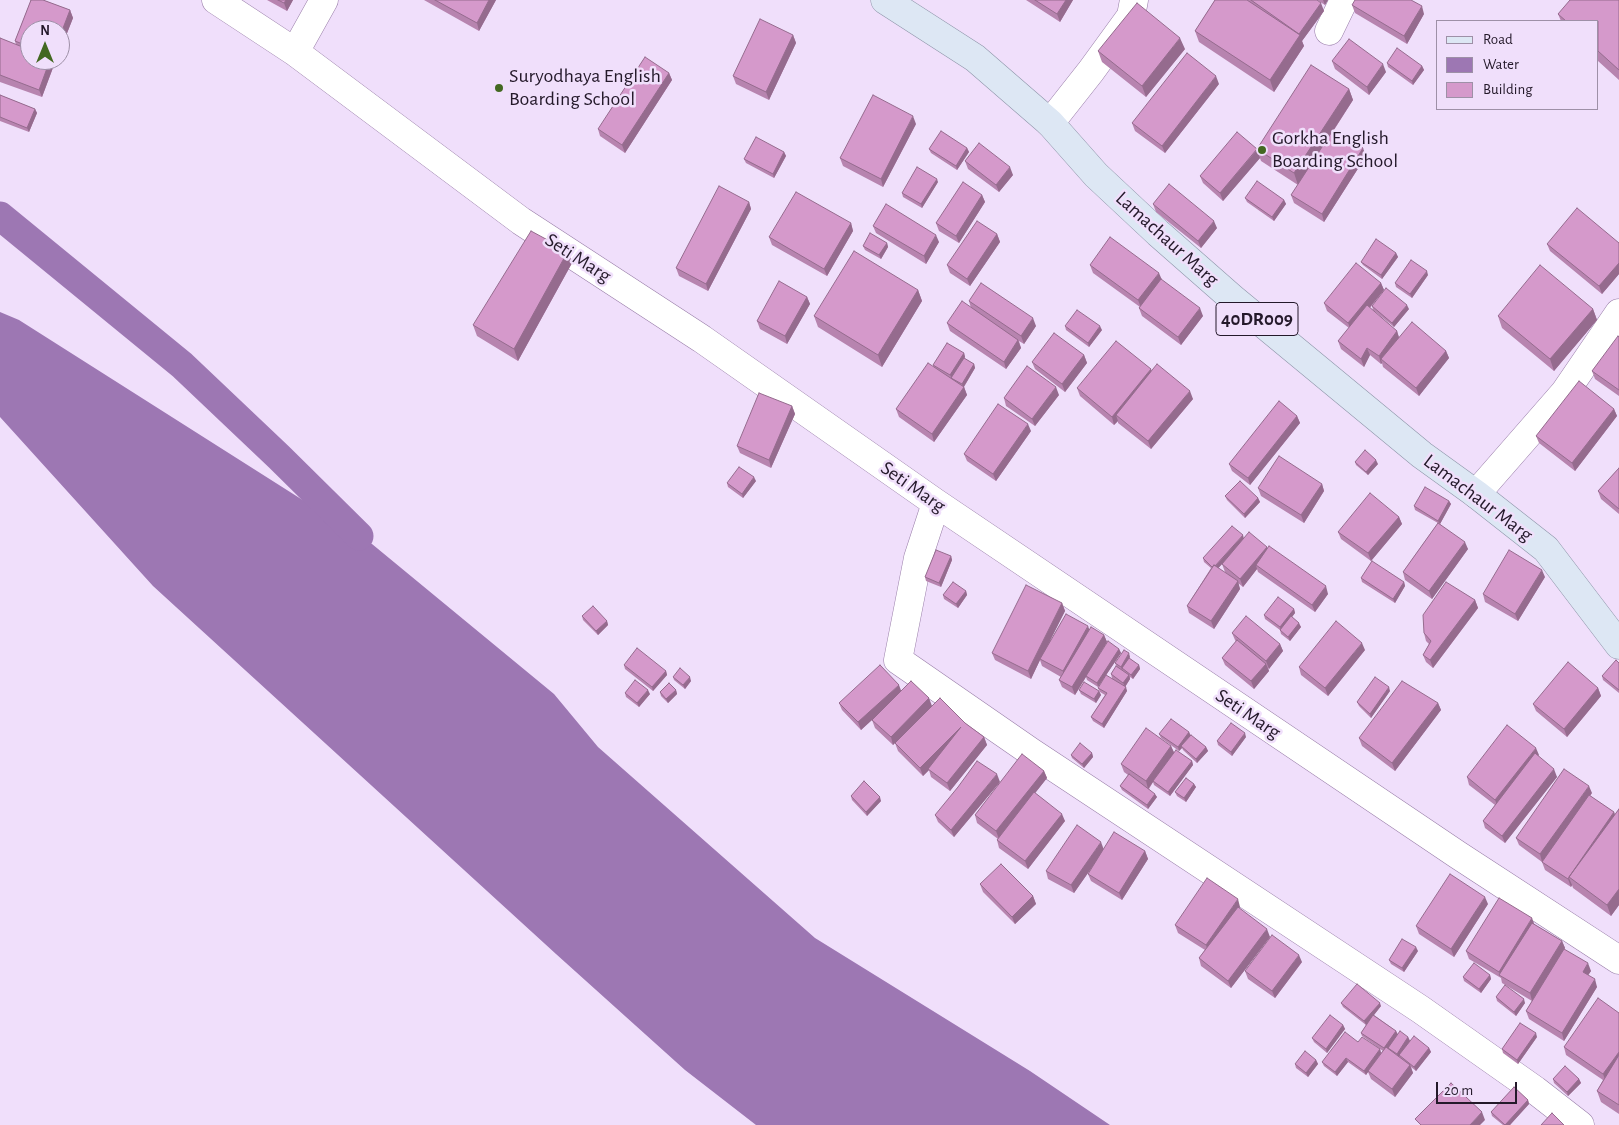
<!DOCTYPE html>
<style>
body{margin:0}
#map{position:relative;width:1619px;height:1125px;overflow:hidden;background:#f0dffb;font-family:"Alegreya Sans",sans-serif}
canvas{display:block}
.legend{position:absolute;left:1436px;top:20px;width:162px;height:90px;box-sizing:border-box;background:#f0dffb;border:1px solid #9e90a7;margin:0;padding:6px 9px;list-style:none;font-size:15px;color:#24192a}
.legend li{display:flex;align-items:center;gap:10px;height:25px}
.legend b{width:25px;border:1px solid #9e90a7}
.north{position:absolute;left:20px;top:20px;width:50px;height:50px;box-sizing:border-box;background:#f0dffb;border:1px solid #9e90a7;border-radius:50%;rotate:0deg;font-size:14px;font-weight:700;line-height:20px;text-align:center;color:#24192a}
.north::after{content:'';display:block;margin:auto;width:18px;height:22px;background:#436821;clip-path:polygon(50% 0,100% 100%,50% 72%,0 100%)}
.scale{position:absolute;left:1436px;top:1082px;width:81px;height:22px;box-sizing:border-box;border:2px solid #24192a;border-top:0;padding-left:6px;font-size:15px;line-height:18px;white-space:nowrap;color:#24192a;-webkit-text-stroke:4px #f0dffb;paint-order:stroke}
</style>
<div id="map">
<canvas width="1619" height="1125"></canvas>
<ul class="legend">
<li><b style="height:6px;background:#dde7f4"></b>Road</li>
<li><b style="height:14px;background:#9d77b3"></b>Water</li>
<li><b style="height:14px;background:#d599cb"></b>Building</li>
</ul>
<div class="north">N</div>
<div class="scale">20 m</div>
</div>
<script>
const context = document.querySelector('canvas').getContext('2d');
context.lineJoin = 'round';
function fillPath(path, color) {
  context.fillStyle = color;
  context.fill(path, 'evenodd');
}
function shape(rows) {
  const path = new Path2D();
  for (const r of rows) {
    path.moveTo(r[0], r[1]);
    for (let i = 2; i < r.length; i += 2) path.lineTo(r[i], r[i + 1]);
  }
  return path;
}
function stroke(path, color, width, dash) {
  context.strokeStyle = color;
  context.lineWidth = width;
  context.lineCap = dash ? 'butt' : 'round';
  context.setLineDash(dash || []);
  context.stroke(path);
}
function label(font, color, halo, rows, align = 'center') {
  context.font = font + ' "Alegreya Sans",sans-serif';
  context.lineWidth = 5;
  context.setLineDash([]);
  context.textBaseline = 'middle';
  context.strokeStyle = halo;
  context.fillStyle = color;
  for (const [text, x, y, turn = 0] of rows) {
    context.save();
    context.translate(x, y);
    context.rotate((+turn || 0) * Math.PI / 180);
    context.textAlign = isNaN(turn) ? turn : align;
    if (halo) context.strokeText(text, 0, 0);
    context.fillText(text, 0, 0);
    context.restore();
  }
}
const water = shape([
 [0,312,19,320,372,544,554,694,598,747,815,938,1030,1071,1110,1125,756,1125,685,1070,556,954,153,586,0,417]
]);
const canal = shape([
 [0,216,182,365,279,457,359,536]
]);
const minor = shape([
 [216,0,295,52,521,221,702,339,936,503,1458,855,1619,960],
 [1329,31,1344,0],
 [295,52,324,0],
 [1050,123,1091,71,1131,16,1134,0],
 [1476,494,1565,392,1619,313],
 [936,503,918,558,898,660,1031,752,1420,1009,1535,1090,1580,1125]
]);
const primary = shape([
 [885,0,975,58,1050,123,1096,175,1158,233,1232,298,1422,455,1476,494,1546,549,1619,645]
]);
const wall = shape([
 [31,0,43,0,70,10,73,18,60,51,60,30,30,30,30,60,57,60,55,63,53,62,54,65,42,97,0,82,0,38,16,45,15,41],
 [267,0,293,0,287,11],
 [424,0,496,0,479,31],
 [1026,0,1073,0,1060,22],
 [1215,0,1317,0,1324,11,1302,41,1304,46,1274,92,1199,42,1195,31],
 [1317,0,1328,0,1325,5],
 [1619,0,1619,80,1598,61,1598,21,1561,21,1558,14],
 [1352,5,1424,14,1407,44,1355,13],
 [793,35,796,43,769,100,736,84,733,76],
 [1185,49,1146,97,1102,62,1098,51],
 [1332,61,1386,72,1369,95,1335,69],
 [1387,63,1422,66,1424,70,1413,85,1388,67],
 [669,73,672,80,625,153,600,136,598,129],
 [1219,84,1165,153,1135,131,1132,123],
 [1349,89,1353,100,1334,130,1366,156,1324,222,1294,203,1291,195,1298,185,1261,161,1260,158,1223,201,1203,183,1200,176,1257,149],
 [0,95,35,109,37,113,29,132,0,121],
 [916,124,883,187,843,166,840,158],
 [967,148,969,152,957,170,931,153,929,149],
 [784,152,786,156,774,178,746,163,744,159],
 [965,161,1013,175,999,192,968,169],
 [938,182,922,208,903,197,902,193],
 [982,195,985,202,959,243,939,231,936,223],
 [1245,198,1284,200,1286,204,1274,221,1247,202],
 [749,202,751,209,708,291,679,276,676,268],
 [1153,204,1217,228,1201,248,1156,212],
 [851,223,853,231,827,276,772,245,769,237],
 [873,226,939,242,926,264,876,233],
 [997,234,1000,242,970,286,950,273,947,265],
 [887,243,888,247,881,259,865,250,863,246],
 [1619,243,1619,274,1602,294,1550,251,1547,244],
 [568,251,572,263,518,361,477,336,473,325],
 [1396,253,1398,257,1382,279,1363,265,1361,262],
 [1090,265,1161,280,1203,316,1181,345,1142,316,1139,308,1140,307,1093,273],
 [1428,275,1412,298,1396,287,1395,283],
 [1381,283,1384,290,1370,308,1397,331,1399,337,1446,351,1449,358,1419,396,1383,367,1382,363,1381,364,1370,355,1364,367,1341,349,1338,341,1349,328,1327,311,1324,303],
 [918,290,922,301,882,367,818,327,814,316],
 [807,297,810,304,787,344,760,329,757,321],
 [969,301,1036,326,1024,344,1019,341,1021,348,1006,369,950,331,947,323,971,308],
 [1372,306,1409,309,1394,327,1373,310],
 [1593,309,1597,320,1554,371,1502,328,1498,316],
 [1065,326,1102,330,1089,347,1066,330],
 [1619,337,1619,396,1595,379,1592,371],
 [964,353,965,357,964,358,974,364,975,368,964,387,967,395,934,442,899,417,896,409,934,367,933,365],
 [1084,355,1087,363,1065,392,1035,369,1032,362],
 [1152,371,1193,399,1151,449,1118,423,1118,421,1114,425,1080,396,1077,388],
 [1059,395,1035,426,1006,406,1004,398],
 [792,406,795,414,771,468,740,453,737,446],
 [1614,409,1617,416,1575,471,1539,443,1536,436],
 [1297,416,1300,423,1250,485,1232,471,1229,464],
 [1031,431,996,481,967,461,964,454],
 [1355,462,1378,464,1368,475,1356,465],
 [1619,468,1619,514,1601,499,1598,491],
 [756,481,743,498,728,487,727,483],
 [1322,484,1324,491,1304,523,1261,496,1258,488],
 [1225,496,1258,498,1260,502,1245,518,1227,500],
 [1449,501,1451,504,1440,524,1468,549,1432,599,1405,580,1403,572,1438,523,1415,510,1414,506],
 [1399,517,1402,524,1371,561,1341,539,1338,532],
 [1244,538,1267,547,1268,549,1328,594,1315,612,1258,572,1257,569,1243,587,1238,583,1240,589,1214,629,1189,613,1187,606,1211,568,1204,562,1203,558],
 [1222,564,1225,572,1230,576,1218,568],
 [951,556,952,560,941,587,926,581,925,577],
 [1545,577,1518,621,1485,602,1483,594],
 [1361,578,1404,582,1405,586,1395,603,1362,582],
 [966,591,967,595,958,608,944,599,943,595],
 [1475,600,1478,608,1433,668,1426,662,1423,655,1429,644,1426,641,1424,633],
 [1062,603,1065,611,1050,640,1089,630,1104,635,1107,642,1098,657,1119,649,1121,653,1098,687,1087,680,1086,677,1075,695,1062,687,1059,680,1061,677,1042,666,1040,660,1031,679,995,660,992,653],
 [1294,609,1295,613,1292,617,1301,627,1290,641,1281,634,1280,630,1265,619,1264,615],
 [582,616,607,621,608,625,598,635,583,620],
 [1232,633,1280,644,1283,651,1269,669,1268,667,1269,671,1254,689,1225,665,1222,658,1236,642,1235,640],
 [1365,650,1328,696,1301,675,1299,667],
 [1130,657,1129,658,1139,665,1140,669,1133,679,1130,677,1130,679,1125,687,1127,691,1104,728,1093,721,1091,717,1105,695,1100,692,1098,688,1112,678,1111,674,1117,667,1115,663],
 [1619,663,1619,693,1603,680,1602,676],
 [624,665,666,671,667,675,653,691,625,669],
 [673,677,691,681,685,689,674,680],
 [1598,688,1601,696,1567,737,1536,711,1533,704],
 [676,690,677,694,668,703,661,696,660,692],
 [1079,690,1099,691,1101,695,1096,703,1081,694],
 [901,691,932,706,902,736,965,723,984,737,987,745,950,791,931,777,929,770,923,776,898,751,895,743,893,745,875,728,872,720,878,714,861,730,842,710,839,703],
 [1390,691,1371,718,1359,706,1357,702],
 [625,693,650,694,639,707,626,697],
 [1438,703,1441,710,1395,771,1362,746,1359,738],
 [1189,732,1190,736,1206,747,1208,751,1197,763,1183,750,1182,748,1179,751,1161,738,1159,734],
 [1246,737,1232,756,1218,745,1217,741],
 [1171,746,1174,752,1192,761,1193,765,1170,796,1154,785,1153,782,1149,789,1157,797,1148,809,1122,790,1120,786,1128,775,1124,772,1121,764],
 [1092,753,1093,757,1084,768,1072,758,1071,755],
 [1539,755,1538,756,1557,777,1505,843,1485,828,1483,821,1495,805,1469,785,1467,777],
 [1044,771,1047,778,1035,793,1065,821,1028,869,999,848,997,840,998,839,977,823,975,815],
 [1000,782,954,837,938,822,935,815],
 [1194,784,1196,787,1186,802,1177,796,1175,792],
 [1592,793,1590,796,1614,812,1615,815,1619,809,1619,905,1611,916,1573,888,1572,885,1571,887,1545,870,1542,862,1519,845,1516,838],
 [851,796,881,801,867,816,852,800],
 [1104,849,1145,851,1148,859,1122,900,1091,881,1088,874,1095,863,1074,893,1048,879,1046,871],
 [980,884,1033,896,1036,904,1015,924,983,892],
 [1488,904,1454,957,1419,934,1416,926],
 [1240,907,1239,909,1270,937,1231,988,1201,966,1199,958,1205,950,1178,933,1175,925],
 [1534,924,1562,941,1565,948,1564,949,1591,971,1588,975,1597,987,1564,1041,1529,1019,1526,1011,1532,1001,1502,983,1501,978,1469,959,1466,951],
 [1418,951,1404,972,1391,964,1389,960],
 [1302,962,1275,998,1248,979,1245,971],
 [1490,975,1491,979,1481,993,1464,981,1463,977],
 [1496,997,1525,1003,1516,1016,1497,1001],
 [1341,1003,1381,1006,1374,1015,1396,1031,1398,1035,1408,1037,1410,1041,1429,1048,1431,1052,1416,1071,1411,1067,1413,1073,1395,1097,1371,1079,1368,1072,1366,1075,1348,1062,1337,1076,1324,1066,1322,1062,1358,1042,1380,1049,1381,1053,1383,1051,1362,1036,1361,1033,1366,1025,1343,1007],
 [1619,1013,1619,1114,1601,1102,1597,1091,1603,1080,1566,1055,1564,1047],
 [1343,1025,1345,1029,1327,1053,1314,1042,1312,1038],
 [1537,1037,1518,1064,1503,1053,1502,1049],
 [1316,1060,1318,1064,1308,1077,1296,1068,1295,1064],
 [1553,1079,1579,1079,1581,1083,1568,1096,1554,1083],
 [1528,1100,1529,1104,1510,1125,1503,1125,1492,1116,1491,1112]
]);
const shadedWall = shape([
 [286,0,293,0,287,11,284,3],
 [489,0,496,0,479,31,477,23],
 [1066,0,1073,0,1060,22,1057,14],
 [1323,0,1328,0,1325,5],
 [1321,3,1324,11,1302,41,1304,46,1274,92,1270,80,1300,35,1299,34],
 [1422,6,1424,14,1407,44,1404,36],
 [70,10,73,18,60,51,60,36],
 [793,35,796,43,769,100,766,92],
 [1180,38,1185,49,1146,97,1142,86],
 [50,60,52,60,54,65,42,97,39,90],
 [1383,64,1386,72,1369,95,1367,87],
 [1422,66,1424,70,1413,85,1412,81],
 [669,73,672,80,625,153,622,145],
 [1216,76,1219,84,1165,153,1162,146],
 [1349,89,1353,100,1298,185,1294,173],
 [35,109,37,113,29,132,27,128],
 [913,116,916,124,883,187,881,179],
 [967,148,969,152,957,170,956,166],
 [1363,148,1366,156,1324,222,1322,214],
 [1257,150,1260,158,1223,201,1220,193],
 [784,152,786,156,774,178,773,174],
 [1010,167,1013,175,999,192,996,185],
 [937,179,938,182,922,208,921,204],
 [982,195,985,202,959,243,956,236],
 [1284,200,1286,204,1274,221,1272,217],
 [749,202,751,209,708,291,706,284],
 [1214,221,1217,228,1201,248,1198,241],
 [851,223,853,231,827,276,824,269],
 [997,234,1000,242,970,286,967,279],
 [936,235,939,242,926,264,924,256],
 [887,243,888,247,881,259,879,255],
 [568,251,572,263,518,361,514,349],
 [1396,253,1398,257,1382,279,1381,275],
 [1619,263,1619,274,1602,294,1599,286],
 [1427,271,1428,275,1412,298,1410,294],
 [1159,273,1162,280,1141,308,1138,300],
 [1381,283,1384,290,1351,330,1348,323],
 [918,290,922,301,882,367,878,355],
 [807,297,810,304,787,344,785,336],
 [1407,305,1409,309,1394,327,1392,323],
 [1200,308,1203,316,1181,345,1178,337],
 [1593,309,1597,320,1554,371,1550,359],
 [1033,318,1036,326,1024,344,1021,336],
 [1100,326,1102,330,1089,347,1088,343],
 [1397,331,1399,338,1381,359,1382,363,1381,364,1379,356],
 [1018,340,1021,348,1006,369,1004,362],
 [1367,348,1370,355,1364,367,1361,359],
 [1446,351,1449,358,1419,396,1416,388],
 [964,353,965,357,952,379,950,375],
 [1084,355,1087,363,1065,392,1062,384],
 [974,364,975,368,963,388,962,384],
 [1151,369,1154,377,1116,415,1118,421,1114,425,1112,417],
 [964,387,967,395,934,442,932,434],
 [1056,387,1059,395,1035,426,1032,419],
 [1190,391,1193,399,1151,449,1148,441],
 [792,406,795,414,771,468,769,460],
 [1614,409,1617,416,1575,471,1572,463],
 [1297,416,1300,423,1250,485,1248,478],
 [1028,424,1031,431,996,481,993,474],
 [1376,460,1378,464,1368,475,1366,472],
 [754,477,756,481,743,498,742,494],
 [1322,484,1324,491,1304,523,1301,515],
 [1258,498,1260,502,1245,518,1244,514],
 [1449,501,1451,504,1440,524,1438,521],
 [1399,517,1402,524,1371,561,1368,553],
 [1243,535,1244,539,1215,572,1214,568],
 [1465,542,1468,549,1432,599,1429,591],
 [1267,547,1270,554,1256,565,1257,569,1243,587,1240,579],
 [951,556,952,560,941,587,939,583],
 [1542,570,1545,577,1518,621,1515,614],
 [1238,581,1240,589,1214,629,1211,621],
 [1404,582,1405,586,1395,603,1393,599],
 [1326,586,1328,594,1315,612,1312,605],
 [966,591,967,595,958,608,956,604],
 [1475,600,1478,608,1433,668,1430,660],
 [1062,603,1065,611,1041,659,1040,659,1040,660,1031,679,1028,671],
 [1294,609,1295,613,1281,631,1280,627],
 [607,621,608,625,598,635,596,631],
 [1299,623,1301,627,1290,641,1288,637],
 [1088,626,1091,634,1065,679,1063,671],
 [1104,635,1107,642,1075,695,1072,687],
 [1362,643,1365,650,1328,696,1325,688],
 [1280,644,1283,651,1269,669,1266,661],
 [1119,649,1121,653,1098,687,1097,683],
 [1129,653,1130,657,1122,670,1121,667],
 [1266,664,1269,671,1254,689,1251,681],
 [1139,665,1140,669,1133,679,1131,675],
 [666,671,667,675,653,691,652,687],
 [1129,675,1130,679,1125,687,1123,683],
 [690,677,691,681,685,689,683,685],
 [899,685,902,693,861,730,858,722],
 [1126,687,1127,691,1104,728,1102,724],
 [1389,687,1390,691,1371,718,1370,714],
 [1598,688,1601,696,1567,737,1564,729],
 [648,690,650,694,639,707,637,703],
 [676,690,677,694,668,703,666,699],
 [1099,691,1101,695,1096,703,1094,699],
 [929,698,932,706,893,745,891,737],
 [1438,703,1441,710,1395,771,1392,763],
 [961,727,964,735,923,776,920,768],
 [1189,732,1191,736,1181,746,1182,748,1179,751,1178,747],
 [1245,733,1246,737,1232,756,1231,752],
 [984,737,987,745,950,791,947,783],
 [1171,746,1174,753,1153,781,1153,782,1148,789,1146,781],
 [1206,747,1208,751,1197,763,1196,759],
 [1536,748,1539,755,1498,807,1495,800],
 [1092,753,1093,757,1084,768,1082,764],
 [1192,761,1193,765,1170,796,1168,792],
 [1554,769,1557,777,1505,843,1502,836],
 [1044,771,1047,778,999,839,996,831],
 [997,774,1000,782,954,837,951,830],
 [1194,784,1196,787,1186,802,1184,798],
 [1589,786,1592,793,1542,862,1540,854],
 [1155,794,1157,797,1148,809,1147,805],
 [880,797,881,801,867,816,866,812],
 [1614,812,1617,820,1569,877],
 [1062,814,1065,821,1028,869,1025,861],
 [1101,842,1104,850,1074,893,1071,885],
 [1145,851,1148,859,1122,900,1119,893],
 [1569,878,1572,885,1571,887,1568,879],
 [1619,889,1619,905,1611,916,1607,905],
 [1033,896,1036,904,1015,924,1012,917],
 [1485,897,1488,904,1454,957,1451,949],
 [1238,899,1240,907,1208,952,1206,945],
 [1532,918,1535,926,1501,976,1499,972],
 [1267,929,1270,937,1231,988,1228,981],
 [1562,941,1565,948,1532,1001,1530,993],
 [1416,947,1418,951,1404,972,1402,968],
 [1299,955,1302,962,1275,998,1272,991],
 [1588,963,1591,971,1585,980,1583,972],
 [1490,975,1491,979,1481,993,1479,989],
 [1595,979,1597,987,1564,1041,1562,1033],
 [1524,999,1525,1003,1516,1016,1514,1012],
 [1380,1003,1381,1006,1366,1025,1364,1021],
 [1343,1025,1345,1029,1327,1053,1326,1049],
 [1396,1031,1398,1035,1385,1052,1384,1048],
 [1536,1033,1537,1037,1518,1064,1517,1060],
 [1408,1037,1410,1041,1398,1058,1397,1054],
 [1429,1048,1431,1052,1416,1071,1414,1067],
 [1380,1049,1381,1053,1366,1075,1364,1071],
 [1619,1052,1619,1064,1606,1082,1603,1074],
 [1346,1058,1348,1062,1337,1076,1335,1072],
 [1316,1060,1318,1064,1308,1077,1306,1073],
 [1410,1065,1413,1073,1395,1097,1392,1089],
 [1579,1079,1581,1083,1568,1096,1567,1092],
 [1528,1100,1529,1104,1510,1125,1505,1125],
 [1482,1112,1485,1120,1480,1125,1470,1125]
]);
const building = shape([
 [31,0,43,0,70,10,60,36,60,30,30,30,30,47,15,41,31,0],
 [278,0,286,0,284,3,278,0],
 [435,0,489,0,477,23,435,0],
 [1035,0,1066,0,1057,14,1035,0],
 [1215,0,1247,0,1300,35,1270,80,1195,31,1215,0],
 [1251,0,1317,0,1321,3,1299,34,1251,0],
 [1355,0,1411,0,1422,6,1404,36,1352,5,1355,0],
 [1570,0,1619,0,1619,70,1598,51,1598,21,1566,21,1558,14,1570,0],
 [1137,3,1180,38,1142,86,1098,51,1137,3],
 [760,19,793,35,766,92,733,76,760,19],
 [0,38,30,50,30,60,50,60,39,90,0,75,0,38],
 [1349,39,1383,64,1367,87,1332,61,1349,39],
 [1397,48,1422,66,1412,81,1387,63,1397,48],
 [1187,53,1216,76,1162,146,1132,123,1187,53],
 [645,57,669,73,622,145,598,129,645,57],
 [1311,65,1349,89,1294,173,1257,149,1311,65],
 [0,95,35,109,27,128,0,117,0,95],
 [873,95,913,116,881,179,840,158,873,95],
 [1333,130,1363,148,1322,214,1291,195,1333,130],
 [941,131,967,148,956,166,929,149,941,131],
 [1237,132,1257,149,1220,193,1200,176,1237,132],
 [756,137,784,152,773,174,744,159,756,137],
 [979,143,1010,167,996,185,965,161,979,143],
 [917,167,937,179,921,204,902,193,917,167],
 [1257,181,1284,200,1272,217,1245,198,1257,181],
 [963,182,982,195,956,236,936,223,963,182],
 [1169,184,1214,221,1198,241,1153,204,1169,184],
 [719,186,749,202,706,284,676,268,719,186],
 [796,192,851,223,824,269,769,237,796,192],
 [886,204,936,235,924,256,873,226,886,204],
 [1577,208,1619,243,1619,263,1599,286,1547,244,1577,208],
 [977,221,997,234,967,279,947,265,977,221],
 [531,231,568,251,514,349,473,325,531,231],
 [870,233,887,243,879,255,863,246,870,233],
 [1110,237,1159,273,1138,300,1090,265,1110,237],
 [1376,239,1396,253,1381,275,1361,262,1376,239],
 [854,251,918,290,878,355,814,316,854,251],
 [1411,260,1427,271,1410,294,1395,283,1411,260],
 [1356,263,1381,283,1348,323,1324,303,1356,263],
 [1540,265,1593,309,1550,359,1498,316,1540,265],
 [1161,279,1200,308,1178,337,1139,308,1161,279],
 [779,281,807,297,785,336,757,321,779,281],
 [981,283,1033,318,1021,336,969,301,981,283],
 [1386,288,1407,305,1392,323,1372,306,1386,288],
 [962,301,1018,340,1004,362,947,323,962,301],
 [1367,305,1397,331,1379,356,1367,348,1361,359,1338,341,1367,305],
 [1077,310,1100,326,1088,343,1065,326,1077,310],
 [1412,322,1446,351,1416,388,1381,359,1412,322],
 [1054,333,1084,355,1062,384,1032,362,1054,333],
 [1618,336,1619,337,1619,390,1592,371,1618,336],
 [1116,341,1151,369,1112,417,1077,388,1116,341],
 [947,343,964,353,950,375,933,365,947,343],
 [964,358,974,364,962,384,951,378,964,358],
 [928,363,964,387,932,434,896,409,928,363],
 [1157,364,1190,391,1148,441,1116,415,1157,364],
 [1027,366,1056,387,1032,419,1004,398,1027,366],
 [1579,381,1614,409,1572,463,1536,436,1579,381],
 [759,393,792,406,769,460,737,446,759,393],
 [1279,401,1297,416,1248,478,1229,464,1279,401],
 [998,404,1028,424,993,474,964,454,998,404],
 [1365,450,1376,460,1366,472,1355,462,1365,450],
 [1279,456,1322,484,1301,515,1258,488,1279,456],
 [739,467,754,477,742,494,727,483,739,467],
 [1619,468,1619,509,1598,491,1619,468],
 [1240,481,1258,498,1244,514,1225,496,1240,481],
 [1425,487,1449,501,1438,521,1414,506,1425,487],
 [1370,493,1399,517,1368,553,1338,532,1370,493],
 [1438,523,1465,542,1429,591,1403,572,1438,523],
 [1232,526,1243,535,1215,566,1214,565,1212,567,1203,558,1232,526],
 [1249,532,1267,547,1240,579,1222,564,1249,532],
 [1269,546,1326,586,1312,605,1256,565,1269,546],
 [936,550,951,556,939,583,925,577,936,550],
 [1509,550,1542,570,1515,614,1483,594,1509,550],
 [1372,561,1404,582,1393,599,1361,578,1372,561],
 [1214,565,1238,581,1211,621,1187,606,1214,565],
 [953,582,966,591,956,604,943,595,953,582],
 [1446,582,1475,600,1430,660,1423,655,1431,641,1424,633,1423,615,1446,582],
 [1026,585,1062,603,1028,671,992,653,1026,585],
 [1278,597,1294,609,1280,627,1264,615,1278,597],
 [593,606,607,621,596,631,582,616,593,606],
 [1066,614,1088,626,1063,671,1040,659,1066,614],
 [1246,616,1280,644,1266,661,1232,633,1246,616],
 [1291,616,1299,623,1288,637,1280,630,1291,616],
 [1336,621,1362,643,1325,688,1299,667,1336,621],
 [1091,627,1104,635,1072,687,1059,680,1091,627],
 [1237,640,1266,664,1251,681,1222,658,1237,640],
 [1108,641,1119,649,1097,683,1086,676,1108,641],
 [637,648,666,671,652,687,624,665,637,648],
 [1124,650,1129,653,1121,667,1115,663,1124,650],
 [1129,658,1139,665,1131,675,1122,668,1129,658],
 [1616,660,1619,663,1619,690,1602,676,1616,660],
 [1568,662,1598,688,1564,729,1533,704,1568,662],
 [880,665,899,685,858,722,839,703,880,665],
 [1116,666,1129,675,1123,683,1111,674,1116,666],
 [680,668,690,677,683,685,673,677,680,668],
 [1106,675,1126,687,1102,724,1091,717,1107,693,1098,688,1106,675],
 [1375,677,1389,687,1370,714,1357,702,1375,677],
 [635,680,648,690,637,703,625,693,635,680],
 [911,681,929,698,891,737,872,720,911,681],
 [1402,681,1438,703,1392,763,1359,738,1402,681],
 [1084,682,1099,691,1094,699,1079,690,1084,682],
 [669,683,676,690,666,699,660,692,669,683],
 [940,698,965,723,984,737,947,783,928,769,961,727,920,768,895,743,940,698],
 [1171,719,1189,732,1178,747,1159,734,1171,719],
 [1231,723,1245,733,1231,752,1217,741,1231,723],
 [1507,725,1536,748,1495,800,1467,777,1507,725],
 [1146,728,1171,746,1146,781,1121,764,1146,728],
 [1191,735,1206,747,1196,759,1181,746,1191,735],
 [1080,743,1092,753,1082,764,1071,755,1080,743],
 [1176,750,1192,761,1168,792,1153,781,1176,750],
 [1535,753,1554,769,1502,836,1483,821,1535,753],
 [1022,754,1044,771,996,831,975,815,1022,754],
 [977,761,997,774,951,830,935,815,958,787,977,761],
 [1564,769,1589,786,1540,854,1516,838,1564,769],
 [1129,774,1155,794,1147,805,1120,786,1129,774],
 [1186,778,1194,784,1184,798,1175,792,1186,778],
 [864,781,880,797,866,812,851,796,864,781],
 [1034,792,1062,814,1025,861,997,840,1034,792],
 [1589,795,1614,812,1569,877,1568,879,1542,862,1589,795],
 [1619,809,1619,889,1607,905,1569,877,1619,809],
 [1077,825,1101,842,1071,885,1046,871,1077,825],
 [1114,832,1145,851,1119,893,1088,874,1114,832],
 [1001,864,1033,896,1012,917,980,884,1001,864],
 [1450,874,1485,897,1451,949,1416,926,1450,874],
 [1207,878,1238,899,1206,945,1175,925,1207,878],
 [1499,898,1532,918,1499,972,1466,951,1499,898],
 [1238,907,1267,929,1228,981,1199,958,1238,907],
 [1532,923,1562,941,1530,993,1499,975,1532,923],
 [1272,935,1299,955,1272,991,1245,971,1272,935],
 [1402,939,1416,947,1402,968,1389,960,1402,939],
 [1564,949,1588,963,1583,972,1595,979,1562,1033,1526,1011,1564,949],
 [1474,963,1490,975,1479,989,1463,977,1474,963],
 [1357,984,1380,1003,1364,1021,1341,1003,1357,984],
 [1505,985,1524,999,1514,1012,1496,997,1505,985],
 [1598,998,1619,1013,1619,1052,1603,1074,1564,1047,1598,998],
 [1330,1015,1343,1025,1326,1049,1312,1038,1330,1015],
 [1373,1015,1396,1031,1384,1048,1361,1033,1373,1015],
 [1520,1023,1536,1033,1517,1060,1502,1049,1520,1023],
 [1400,1031,1408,1037,1397,1054,1388,1048,1400,1031],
 [1345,1032,1358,1042,1362,1037,1380,1049,1364,1071,1346,1058,1335,1072,1322,1062,1345,1032],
 [1414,1036,1429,1048,1414,1067,1399,1055,1414,1036],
 [1386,1047,1410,1065,1392,1089,1368,1071,1386,1047],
 [1305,1051,1316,1060,1306,1073,1295,1064,1305,1051],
 [1619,1055,1619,1105,1597,1091,1619,1055],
 [1565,1066,1579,1079,1567,1092,1553,1079,1565,1066],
 [1451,1083,1482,1112,1470,1125,1421,1125,1415,1119,1451,1083],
 [1514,1087,1528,1100,1505,1125,1491,1112,1514,1087],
 [1552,1113,1564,1125,1541,1125,1552,1113]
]);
const markers = [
 [499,88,5,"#436821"],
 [1262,150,5,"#436821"]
];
const shields = [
 [1257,319,82]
];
const shieldNames = [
 ["40DR009",1257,319]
];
const poiNames = [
 ["Suryodhaya English",509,76],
 ["Boarding School",509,99],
 ["Gorkha English",1272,138],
 ["Boarding School",1272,161]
];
const streetNames = [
 ["Lamachaur Marg",1167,239,42],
 ["Seti Marg",578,258,33],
 ["Seti Marg",913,487,35],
 ["Lamachaur Marg",1478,498,37],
 ["Seti Marg",1248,714,34]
];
fillPath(water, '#9d77b3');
stroke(canal, '#9d77b3', 29);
stroke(minor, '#977ca7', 29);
stroke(primary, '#8d94a8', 29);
stroke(minor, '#fff', 28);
stroke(primary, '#dde7f4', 28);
fillPath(wall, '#b784af');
fillPath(shadedWall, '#956b8e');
fillPath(building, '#d599cb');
stroke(building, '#956b8e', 1);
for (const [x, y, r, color] of markers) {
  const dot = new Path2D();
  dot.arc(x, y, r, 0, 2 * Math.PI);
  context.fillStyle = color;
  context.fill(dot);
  stroke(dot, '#f0dffb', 2);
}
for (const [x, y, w] of shields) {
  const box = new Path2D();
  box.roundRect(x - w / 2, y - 16.5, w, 33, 4);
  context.fillStyle = '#f0dffb';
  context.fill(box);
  stroke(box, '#24192a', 1);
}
label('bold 19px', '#24192a', null, shieldNames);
label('20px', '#24192a', '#f0dffb', poiNames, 'left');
label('20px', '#24192a', '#f0dffb', streetNames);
</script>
